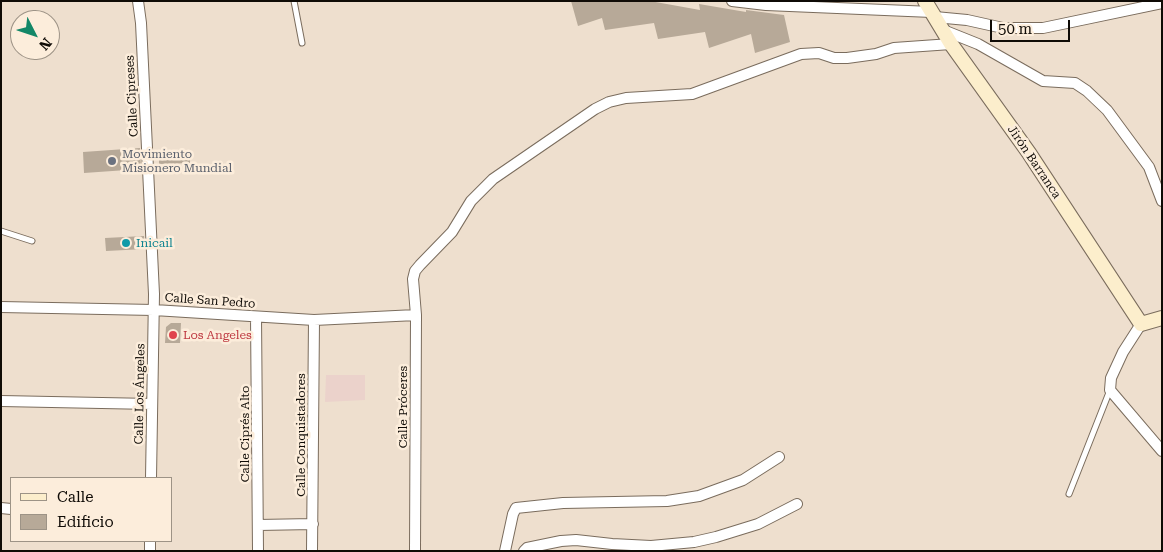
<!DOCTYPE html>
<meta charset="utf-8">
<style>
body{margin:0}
#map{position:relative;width:1163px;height:552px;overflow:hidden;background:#eedfce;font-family:"Roboto Serif",serif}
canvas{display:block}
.frame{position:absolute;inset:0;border:2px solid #0f0b06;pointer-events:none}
.legend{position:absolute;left:10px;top:477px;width:162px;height:65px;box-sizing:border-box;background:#fceddb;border:1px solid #9d9386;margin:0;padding:6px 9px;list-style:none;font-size:15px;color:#0f0b06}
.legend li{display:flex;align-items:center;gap:10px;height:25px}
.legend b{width:25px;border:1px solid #9d9386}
.north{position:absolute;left:10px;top:10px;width:50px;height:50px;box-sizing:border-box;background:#fceddb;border:1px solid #9d9386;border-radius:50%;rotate:131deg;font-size:14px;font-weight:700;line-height:20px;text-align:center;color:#0f0b06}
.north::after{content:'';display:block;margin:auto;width:18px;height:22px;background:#138767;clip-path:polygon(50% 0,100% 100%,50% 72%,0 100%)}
.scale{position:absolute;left:990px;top:20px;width:80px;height:22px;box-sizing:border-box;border:2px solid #0f0b06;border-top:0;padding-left:6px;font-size:15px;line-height:18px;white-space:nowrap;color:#0f0b06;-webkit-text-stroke:4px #fceddb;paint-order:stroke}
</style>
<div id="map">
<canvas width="1163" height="552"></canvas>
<div class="frame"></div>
<ul class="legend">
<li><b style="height:6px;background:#fceecc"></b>Calle</li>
<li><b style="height:14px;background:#b7a998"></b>Edificio</li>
</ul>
<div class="north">N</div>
<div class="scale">50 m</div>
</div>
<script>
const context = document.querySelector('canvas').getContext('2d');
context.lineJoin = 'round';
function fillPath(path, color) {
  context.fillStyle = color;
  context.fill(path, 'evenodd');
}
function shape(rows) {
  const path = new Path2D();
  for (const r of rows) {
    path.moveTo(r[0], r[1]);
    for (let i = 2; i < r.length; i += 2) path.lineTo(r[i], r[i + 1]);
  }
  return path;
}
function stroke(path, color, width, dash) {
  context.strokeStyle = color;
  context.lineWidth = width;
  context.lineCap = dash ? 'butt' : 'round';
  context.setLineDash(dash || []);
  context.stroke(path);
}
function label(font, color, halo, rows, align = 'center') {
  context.font = font + ' "Roboto Serif",serif';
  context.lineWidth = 5;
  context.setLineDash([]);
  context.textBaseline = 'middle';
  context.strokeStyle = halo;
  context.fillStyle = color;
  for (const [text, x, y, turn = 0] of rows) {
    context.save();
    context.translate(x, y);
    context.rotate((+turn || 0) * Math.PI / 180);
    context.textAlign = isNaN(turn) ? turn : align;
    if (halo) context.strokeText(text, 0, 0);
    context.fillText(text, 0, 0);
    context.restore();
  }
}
const education = shape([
 [326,375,365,375,365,400,325,402]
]);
const building = shape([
 [571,1,650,1,700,10,699,4,746,12,746,10,784,15,790,42,755,53,751,34,709,48,705,32,658,39,654,23,605,30,602,18,578,26],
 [140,148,141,169,84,173,83,152],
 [190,154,190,163,159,164,159,155],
 [144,236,145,249,106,251,105,238],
 [171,323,181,323,180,343,165,343,166,327]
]);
const lane = shape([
 [294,1,302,43],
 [1,231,32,241],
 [1069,494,1110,390]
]);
const street = shape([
 [138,1,141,23,154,294,151,478],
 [732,1,766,5,932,12],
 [935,17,967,20,1003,28,1043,28,1162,3],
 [943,30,978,44,1043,81,1075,83,1087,91,1107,110,1149,167,1162,201],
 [1,307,154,310,314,320,416,315],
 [256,317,258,551],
 [1141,324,1123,352,1111,378,1110,390,1162,451],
 [1,401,152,404],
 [1,508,11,509],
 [258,525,313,524],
 [150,551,150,541],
 [312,551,314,320],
 [415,551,416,315,413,279,415,271,420,265,452,232,471,201,493,179,595,109,609,102,626,98,692,94,801,54,819,53,834,58,847,58,876,54,894,48,951,44],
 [505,551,513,514,516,508,563,503,667,501,699,496,743,480,779,457],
 [524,551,527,548,561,541,576,540,612,544,651,546,694,542,716,537,758,524,797,504]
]);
const secondary = shape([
 [925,1,951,44,1029,153,1141,324,1162,318]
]);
const markers = [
 [112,161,5,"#6b7280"],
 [126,243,5,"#0f9aa8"],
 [173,335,5,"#e0444e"]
];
const streetNames = [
 ["Calle Cipreses",132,96,-93],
 ["Jirón Barranca",1034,162,56],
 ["Calle San Pedro",210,301,4],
 ["Calle Los Ángeles",140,394,-89],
 ["Calle Próceres",403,407,-90],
 ["Calle Ciprés Alto",245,434,-90],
 ["Calle Conquistadores",301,435,-90]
];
const worshipNames = [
 ["Movimiento",122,154],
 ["Misionero Mundial",122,168]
];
const cultureNames = [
 ["Inicail",136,243]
];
const healthNames = [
 ["Los Angeles",183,335]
];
fillPath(education, '#ebd2cb');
fillPath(building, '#b7a998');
stroke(lane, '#7a6c5d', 7);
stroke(street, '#7a6c5d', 12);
stroke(secondary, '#7a6c5d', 16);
stroke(lane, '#fff', 5);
stroke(street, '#fff', 10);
stroke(secondary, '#fceecc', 14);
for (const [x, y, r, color] of markers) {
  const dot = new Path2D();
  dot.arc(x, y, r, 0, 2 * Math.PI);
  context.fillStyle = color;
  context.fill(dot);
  stroke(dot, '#fceddb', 2);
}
label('12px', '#0f0b06', '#fceddb', streetNames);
label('12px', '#5b616d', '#fceddb', worshipNames, 'left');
label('12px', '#0d838f', '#fceddb', cultureNames, 'left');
label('12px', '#be3a42', '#fceddb', healthNames, 'left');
</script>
